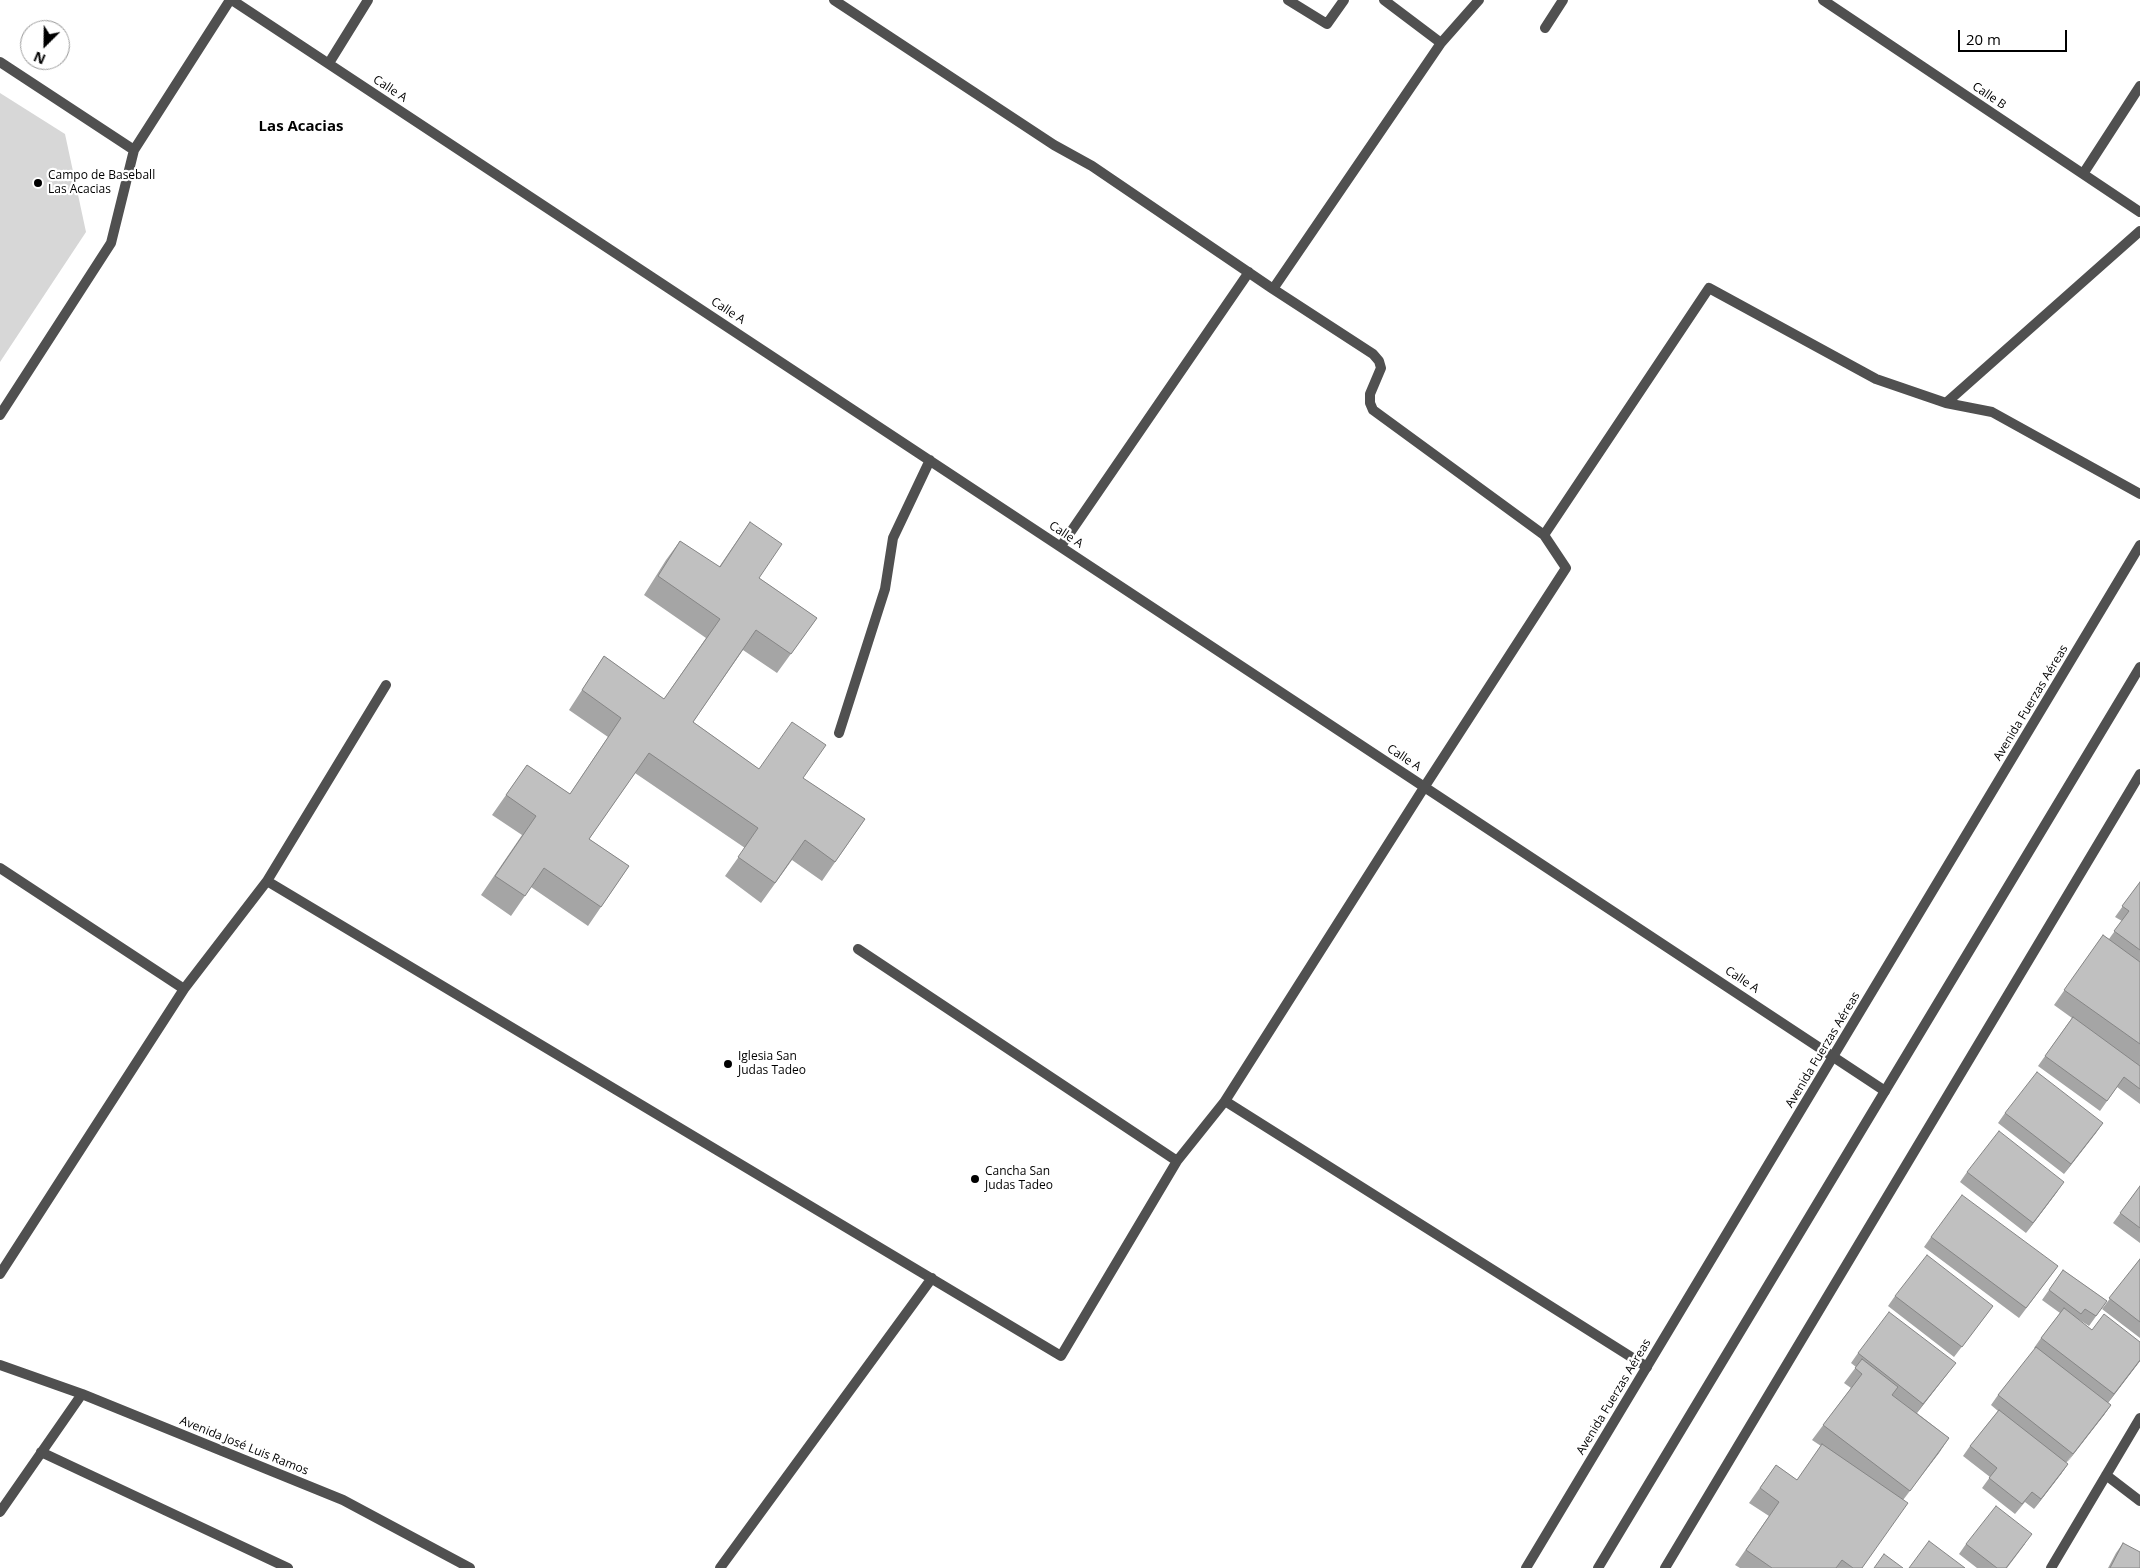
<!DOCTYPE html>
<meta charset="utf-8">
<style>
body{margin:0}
#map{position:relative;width:2140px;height:1568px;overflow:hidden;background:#fff;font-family:"Open Sans",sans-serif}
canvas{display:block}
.north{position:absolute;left:20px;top:20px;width:50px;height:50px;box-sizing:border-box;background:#fff;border:1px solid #999;border-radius:50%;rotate:203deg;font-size:14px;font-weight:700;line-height:20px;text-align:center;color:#000}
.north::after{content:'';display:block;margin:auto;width:18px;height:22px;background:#000;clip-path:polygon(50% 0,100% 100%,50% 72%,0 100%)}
.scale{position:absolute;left:1958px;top:30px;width:109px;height:22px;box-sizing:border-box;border:2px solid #000;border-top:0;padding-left:6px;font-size:15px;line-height:18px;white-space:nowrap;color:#000;-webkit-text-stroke:4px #fff;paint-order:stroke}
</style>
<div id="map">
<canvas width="2140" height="1568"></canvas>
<div class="north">N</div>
<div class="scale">20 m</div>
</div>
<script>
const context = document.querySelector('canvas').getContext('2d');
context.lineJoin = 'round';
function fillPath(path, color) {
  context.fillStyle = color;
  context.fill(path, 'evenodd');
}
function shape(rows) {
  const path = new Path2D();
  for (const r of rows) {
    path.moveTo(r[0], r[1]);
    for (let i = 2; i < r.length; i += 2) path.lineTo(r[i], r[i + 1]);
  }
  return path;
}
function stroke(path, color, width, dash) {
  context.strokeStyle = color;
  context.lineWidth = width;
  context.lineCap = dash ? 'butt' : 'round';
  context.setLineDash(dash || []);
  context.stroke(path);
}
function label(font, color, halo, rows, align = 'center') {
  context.font = font + ' "Open Sans",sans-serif';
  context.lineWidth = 4.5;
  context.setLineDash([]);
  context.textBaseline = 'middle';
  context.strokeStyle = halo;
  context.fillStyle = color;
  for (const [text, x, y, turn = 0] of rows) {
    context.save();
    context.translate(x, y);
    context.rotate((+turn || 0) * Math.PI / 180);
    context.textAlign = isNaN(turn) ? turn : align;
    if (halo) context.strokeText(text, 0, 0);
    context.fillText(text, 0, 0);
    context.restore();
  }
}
const green = shape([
 [0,93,65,134,86,232,0,362]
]);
const minor = shape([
 [232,0,1885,1091],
 [834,0,1054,145,1092,166,1273,289],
 [1288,0,1327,24,1344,0],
 [1384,0,1441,43],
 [1823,0,2140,212],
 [1545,28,1563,0],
 [0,62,134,150],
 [329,63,368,0],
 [2083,174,2140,86],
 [1946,403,2140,231],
 [0,415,111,243,134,150,230,0],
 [1544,535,1709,288,1876,379,1946,403,1992,412,2140,494],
 [1061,546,1249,272],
 [839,733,885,589,893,538,930,460],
 [0,868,184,989],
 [267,881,1061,1356,1177,1161,1225,1101,1425,786,1566,568,1544,535,1373,410,1370,403,1370,394,1381,368,1379,361,1373,354,1273,289,1441,43,1479,0],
 [858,949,1177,1161],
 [1225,1101,1647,1367],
 [0,1274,184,989,267,881,386,685],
 [0,1365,82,1394,343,1500,470,1568],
 [41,1452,288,1568],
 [2106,1475,2140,1501],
 [0,1512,82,1394],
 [720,1568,932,1278],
 [1665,1568,2140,774],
 [2051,1568,2140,1418]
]);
const tertiary = shape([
 [1526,1568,2140,545],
 [1598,1568,2140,667]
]);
const wall = shape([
 [750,522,759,578,817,618,777,673,743,650,693,722,759,769,803,778,865,819,822,881,792,860,761,903,725,876,745,848,635,773,589,839,629,866,588,926,531,887,511,916,481,895,522,835,492,815,527,765,570,794,608,737,569,710,604,656,664,699,706,638,644,595,666,560,680,541,719,567],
 [2140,882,2140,1104,2117,1087,2100,1111,2038,1066,2072,1018,2054,1005,2103,935,2109,939,2122,921,2115,917],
 [2005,1113,2103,1123,2064,1174,1998,1123],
 [1967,1172,2057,1192,2026,1233,1960,1182],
 [2140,1186,2140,1243,2113,1223],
 [1931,1237,2058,1266,2019,1318,1924,1247],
 [2140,1259,2140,1338,2102,1309],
 [2063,1270,2107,1301,2089,1326,2078,1319,2092,1330,2140,1361,2108,1403,2111,1405,2104,1415,2066,1463,2068,1464,2061,1474,2034,1509,2025,1502,2015,1514,1982,1488,1990,1477,1963,1456,1970,1446,1998,1411,1991,1405,1998,1395,2035,1349,2034,1348,2041,1338,2060,1313,2042,1300],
 [1895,1296,1993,1306,1954,1357,1888,1306],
 [1858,1353,1948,1373,1917,1413,1949,1438,1903,1500,1862,1568,1740,1568,1735,1565,1769,1516,1749,1503,1776,1465,1797,1480,1821,1446,1812,1440,1851,1388,1844,1383,1856,1367,1851,1363],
 [2123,1543,2140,1568,2108,1568,2116,1553],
 [1966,1544,2025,1544,2007,1568,1977,1568,1959,1554]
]);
const shadedWall = shape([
 [2103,1123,2096,1133,2064,1174,2071,1164],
 [2064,1182,2057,1192,2026,1233,2033,1223],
 [2140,1360,2140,1361,2107,1404,2114,1394],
 [1956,1363,1948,1373,1916,1414,1923,1404],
 [2111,1405,2104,1415,2066,1464,2073,1454],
 [1949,1438,1939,1453,1899,1505,1910,1491],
 [2068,1464,2061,1474,2034,1509,2041,1499]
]);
const building = shape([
 [750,522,782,544,759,578,817,618,791,654,756,630,693,722,759,769,792,722,826,745,803,778,865,819,835,862,805,840,775,883,738,857,758,828,649,753,589,839,629,866,601,907,544,868,525,896,495,876,536,816,506,795,527,765,570,794,621,718,582,690,604,656,664,699,720,619,658,576,680,541,720,567,750,522],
 [2140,882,2140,950,2114,931,2129,911,2122,906,2140,882],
 [2103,935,2140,962,2140,1044,2064,990,2103,935],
 [2073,1017,2140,1066,2140,1089,2124,1077,2107,1101,2045,1056,2073,1017],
 [2037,1072,2103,1123,2071,1164,2005,1113,2037,1072],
 [1999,1131,2064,1182,2033,1223,1967,1172,1999,1131],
 [2140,1186,2140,1228,2120,1213,2140,1186],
 [1962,1195,2058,1266,2026,1308,1931,1237,1962,1195],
 [1927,1255,1993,1306,1962,1347,1895,1296,1927,1255],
 [2140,1259,2140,1322,2109,1298,2140,1259],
 [2063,1270,2107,1301,2096,1316,2085,1309,2081,1314,2049,1290,2063,1270],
 [2064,1308,2092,1330,2104,1314,2140,1342,2140,1360,2114,1394,2041,1338,2064,1308],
 [1889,1312,1956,1363,1923,1404,1858,1353,1889,1312],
 [2036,1347,2111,1405,2073,1454,1998,1395,2036,1347],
 [1862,1359,1898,1387,1892,1395,1949,1438,1910,1491,1823,1425,1862,1374,1855,1368,1862,1359],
 [1999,1410,2068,1464,2041,1499,2032,1492,2022,1504,1989,1478,1997,1468,1970,1446,1999,1410],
 [1822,1444,1908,1503,1862,1568,1853,1568,1842,1560,1836,1568,1772,1568,1746,1550,1779,1502,1760,1488,1776,1465,1797,1480,1822,1444],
 [1996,1506,2032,1534,2006,1568,1997,1568,1966,1544,1996,1506],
 [1929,1541,1965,1568,1909,1568,1929,1541],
 [2123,1543,2140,1552,2140,1568,2110,1568,2123,1543],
 [1884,1554,1903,1568,1874,1568,1884,1554]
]);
const markers = [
 [38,183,5,"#000"],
 [728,1064,5,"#000"],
 [975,1179,5,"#000"]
];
const streetNames = [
 ["Calle A",390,89,33],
 ["Calle B",1989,96,34],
 ["Calle A",728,311,33],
 ["Calle A",1066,535,33],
 ["Avenida Fuerzas Aéreas",2031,703,-59],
 ["Calle A",1404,758,33],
 ["Calle A",1742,980,33],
 ["Avenida Fuerzas Aéreas",1823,1050,-59],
 ["Avenida Fuerzas Aéreas",1614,1397,-59],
 ["Avenida José Luis Ramos",244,1446,22]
];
const poiNames = [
 ["Campo de Baseball",48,176],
 ["Las Acacias",48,190],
 ["Iglesia San",738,1057],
 ["Judas Tadeo",738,1071],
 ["Cancha San",985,1172],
 ["Judas Tadeo",985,1186]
];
const quarterNames = [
 ["Las Acacias",301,127]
];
fillPath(green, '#d7d7d7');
stroke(minor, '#505050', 10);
stroke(tertiary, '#505050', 10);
fillPath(wall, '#a5a5a5');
fillPath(shadedWall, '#868686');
fillPath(building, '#c0c0c0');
stroke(building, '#868686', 1);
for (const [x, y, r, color] of markers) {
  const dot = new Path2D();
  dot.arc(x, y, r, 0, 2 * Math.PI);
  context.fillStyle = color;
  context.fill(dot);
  stroke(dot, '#fff', 2);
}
label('12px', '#000', '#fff', streetNames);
label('12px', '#000', '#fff', poiNames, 'left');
label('bold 15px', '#000', '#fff', quarterNames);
</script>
